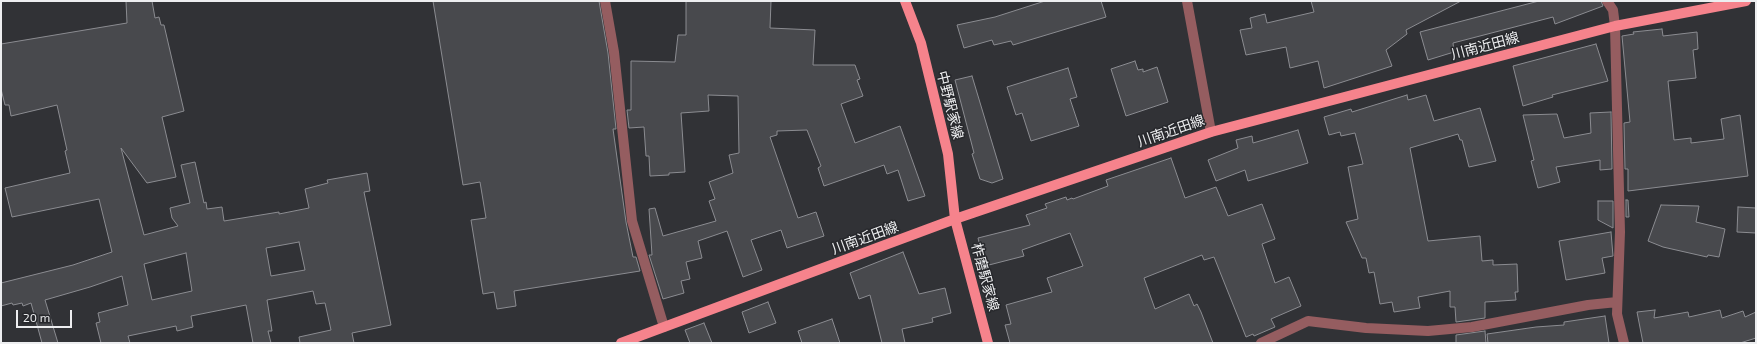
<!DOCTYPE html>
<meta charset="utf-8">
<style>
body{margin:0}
#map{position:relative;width:1757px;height:344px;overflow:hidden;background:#313236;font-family:"Exo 2",sans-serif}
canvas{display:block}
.frame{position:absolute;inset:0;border:2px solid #edeef0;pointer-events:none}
.scale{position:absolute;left:16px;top:310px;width:56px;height:18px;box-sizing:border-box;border:2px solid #edeef0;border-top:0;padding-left:5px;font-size:12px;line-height:14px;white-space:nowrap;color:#edeef0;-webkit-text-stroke:3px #27282c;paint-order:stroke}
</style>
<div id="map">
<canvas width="1757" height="344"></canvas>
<div class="frame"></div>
<div class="scale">20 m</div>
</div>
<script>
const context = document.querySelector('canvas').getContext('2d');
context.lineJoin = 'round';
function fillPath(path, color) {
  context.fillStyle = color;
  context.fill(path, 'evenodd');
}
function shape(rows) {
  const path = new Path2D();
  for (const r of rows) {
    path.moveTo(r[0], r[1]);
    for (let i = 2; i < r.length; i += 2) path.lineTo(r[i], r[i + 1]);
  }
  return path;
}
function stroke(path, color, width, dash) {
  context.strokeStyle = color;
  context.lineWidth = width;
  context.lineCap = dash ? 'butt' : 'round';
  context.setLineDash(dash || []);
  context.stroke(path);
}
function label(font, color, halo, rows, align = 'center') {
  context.font = font + ' "Exo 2","Noto Sans JP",sans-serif';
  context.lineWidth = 3;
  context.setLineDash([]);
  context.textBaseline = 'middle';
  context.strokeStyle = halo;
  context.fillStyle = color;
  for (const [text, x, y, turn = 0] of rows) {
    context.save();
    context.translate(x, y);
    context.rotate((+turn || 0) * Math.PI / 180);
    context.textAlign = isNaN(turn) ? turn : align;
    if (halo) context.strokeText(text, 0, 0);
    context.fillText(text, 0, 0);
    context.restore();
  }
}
const building = shape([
 [126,1,152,1,155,18,159,17,161,25,164,25,184,111,162,117,176,177,147,183,121,148,144,235,178,226,172,218,170,208,190,203,181,165,195,162,204,203,206,202,207,209,222,207,224,221,279,212,279,214,309,208,305,189,328,183,327,180,367,173,370,191,364,192,391,325,352,333,354,343,300,343,299,337,331,330,325,303,316,304,313,291,267,300,272,331,268,331,271,343,253,343,246,305,191,316,193,327,177,331,176,326,128,336,130,343,101,343,96,323,100,322,98,313,128,305,122,276,90,287,45,300,58,343,42,343,31,303,23,306,22,303,13,305,12,303,1,306,1,283,73,265,112,252,99,199,12,217,5,188,70,173,65,151,67,150,57,105,11,116,9,105,5,105,1,89,1,44,127,23,126,1],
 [299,242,305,270,271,276,266,248,299,242],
 [186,253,192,291,152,300,144,264,186,253],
 [433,1,599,1,608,53,616,129,613,129,626,222,633,257,636,257,640,271,514,291,516,306,497,309,494,292,483,294,471,220,486,218,480,182,463,185,433,1],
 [686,1,771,1,770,28,815,30,813,65,855,65,860,79,857,80,863,96,841,104,855,143,900,126,925,196,908,201,898,170,887,174,884,165,824,186,818,168,821,166,807,130,777,131,777,135,770,137,798,218,816,212,824,236,787,248,781,230,751,240,762,270,743,277,727,231,698,241,702,258,686,262,690,279,681,281,684,293,663,299,649,255,652,255,649,209,655,208,663,236,716,221,709,201,715,199,709,182,733,173,729,155,739,153,738,96,708,95,709,111,681,113,685,172,669,173,669,175,650,176,649,156,646,156,644,127,629,128,627,110,631,110,631,61,675,62,678,35,686,35,686,1],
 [1045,1,1101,1,1106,17,1013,45,1011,41,994,45,992,40,964,48,957,25,995,17,1045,1],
 [1311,1,1461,1,1406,30,1407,34,1386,50,1392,66,1324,88,1318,61,1290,68,1286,47,1246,55,1240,30,1252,28,1250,18,1265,14,1267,23,1314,12,1311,1],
 [1539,1,1601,1,1603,6,1555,24,1553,17,1453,43,1454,52,1428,60,1420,32,1539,1],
 [1662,29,1663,36,1697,32,1698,49,1693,50,1696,78,1668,81,1674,140,1691,138,1691,143,1724,139,1721,119,1740,115,1748,176,1628,191,1628,169,1625,169,1624,123,1630,122,1622,36,1634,34,1633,32,1662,29],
 [1596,44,1608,81,1552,95,1553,97,1523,106,1513,66,1596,44],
 [1135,61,1138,70,1143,69,1143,72,1157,67,1168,102,1126,116,1111,69,1135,61],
 [1068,68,1077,97,1070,99,1079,126,1031,141,1022,113,1016,115,1007,87,1068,68],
 [972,76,1003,179,992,183,980,179,972,154,974,153,955,80,972,76],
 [1407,95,1408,100,1426,95,1434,121,1480,108,1496,161,1469,167,1462,140,1460,140,1458,134,1410,148,1428,241,1480,236,1482,261,1493,260,1493,265,1517,264,1518,292,1515,292,1516,300,1485,302,1485,318,1456,322,1455,307,1450,307,1450,291,1418,297,1420,308,1394,312,1392,302,1380,304,1374,272,1369,273,1366,258,1362,258,1346,222,1358,219,1348,167,1363,164,1355,133,1341,136,1340,132,1329,135,1324,117,1351,109,1352,112,1407,95],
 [1611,112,1612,169,1600,170,1600,160,1556,167,1560,182,1538,188,1531,161,1534,160,1523,115,1557,114,1564,138,1591,133,1590,113,1611,112],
 [1298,130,1308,163,1248,181,1245,170,1216,181,1208,160,1238,148,1236,140,1252,136,1253,143,1298,130],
 [1171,158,1185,198,1216,187,1228,216,1262,204,1275,239,1262,244,1275,283,1289,277,1301,306,1271,319,1275,327,1254,336,1253,334,1246,337,1214,257,1204,260,1202,255,1144,278,1155,309,1189,294,1194,306,1197,304,1201,312,1213,343,1010,343,1005,325,1011,324,1006,305,1052,292,1047,278,1083,266,1070,233,1022,250,1024,256,985,266,978,238,1030,225,1026,215,1047,208,1045,204,1066,197,1067,200,1072,198,1073,199,1108,186,1106,180,1171,158],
 [1626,200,1628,200,1629,217,1626,217,1626,200],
 [1598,201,1613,201,1613,228,1598,220,1598,201],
 [1661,205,1699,206,1696,222,1725,229,1719,257,1708,255,1707,257,1663,247,1648,241,1661,205],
 [1738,207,1756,208,1756,233,1737,232,1738,207],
 [1611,232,1613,256,1602,258,1605,273,1566,280,1559,241,1611,232],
 [903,252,919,294,945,288,951,313,932,318,933,322,902,329,905,343,882,343,870,295,859,299,850,273,903,252],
 [768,302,776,323,749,333,742,312,768,302],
 [1655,310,1654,318,1688,312,1689,317,1720,310,1722,318,1743,311,1745,317,1756,312,1756,338,1740,343,1643,343,1637,312,1655,310],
 [1605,316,1609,343,1488,343,1487,334,1536,327,1564,325,1564,322,1605,316],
 [832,319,840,343,802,343,798,331,832,319],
 [704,323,712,343,690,343,685,330,704,323],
 [1485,331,1486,343,1456,343,1456,335,1485,331]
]);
const minor = shape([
 [605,1,614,52,632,221,664,327],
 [1187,1,1211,132],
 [1607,1,1613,10,1615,26,1620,232,1617,314,1624,343],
 [1261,343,1308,321,1366,328,1428,331,1472,327,1588,305,1617,302]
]);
const major = shape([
 [905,1,921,43,948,154,955,219,988,343],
 [621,343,955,219,1211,132,1615,26,1746,1]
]);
const streetNames = [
 ["川南近田線",1485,46,-15],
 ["中野駅家線",950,105,76],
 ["川南近田線",1171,131,-19],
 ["川南近田線",865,238,-20],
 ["柞磨駅家線",985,277,75]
];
fillPath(building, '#48494d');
stroke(building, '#8b8c91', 1);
stroke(minor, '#955d60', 10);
stroke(major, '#f6838c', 10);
label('14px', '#edeef0', '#27282c', streetNames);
</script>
